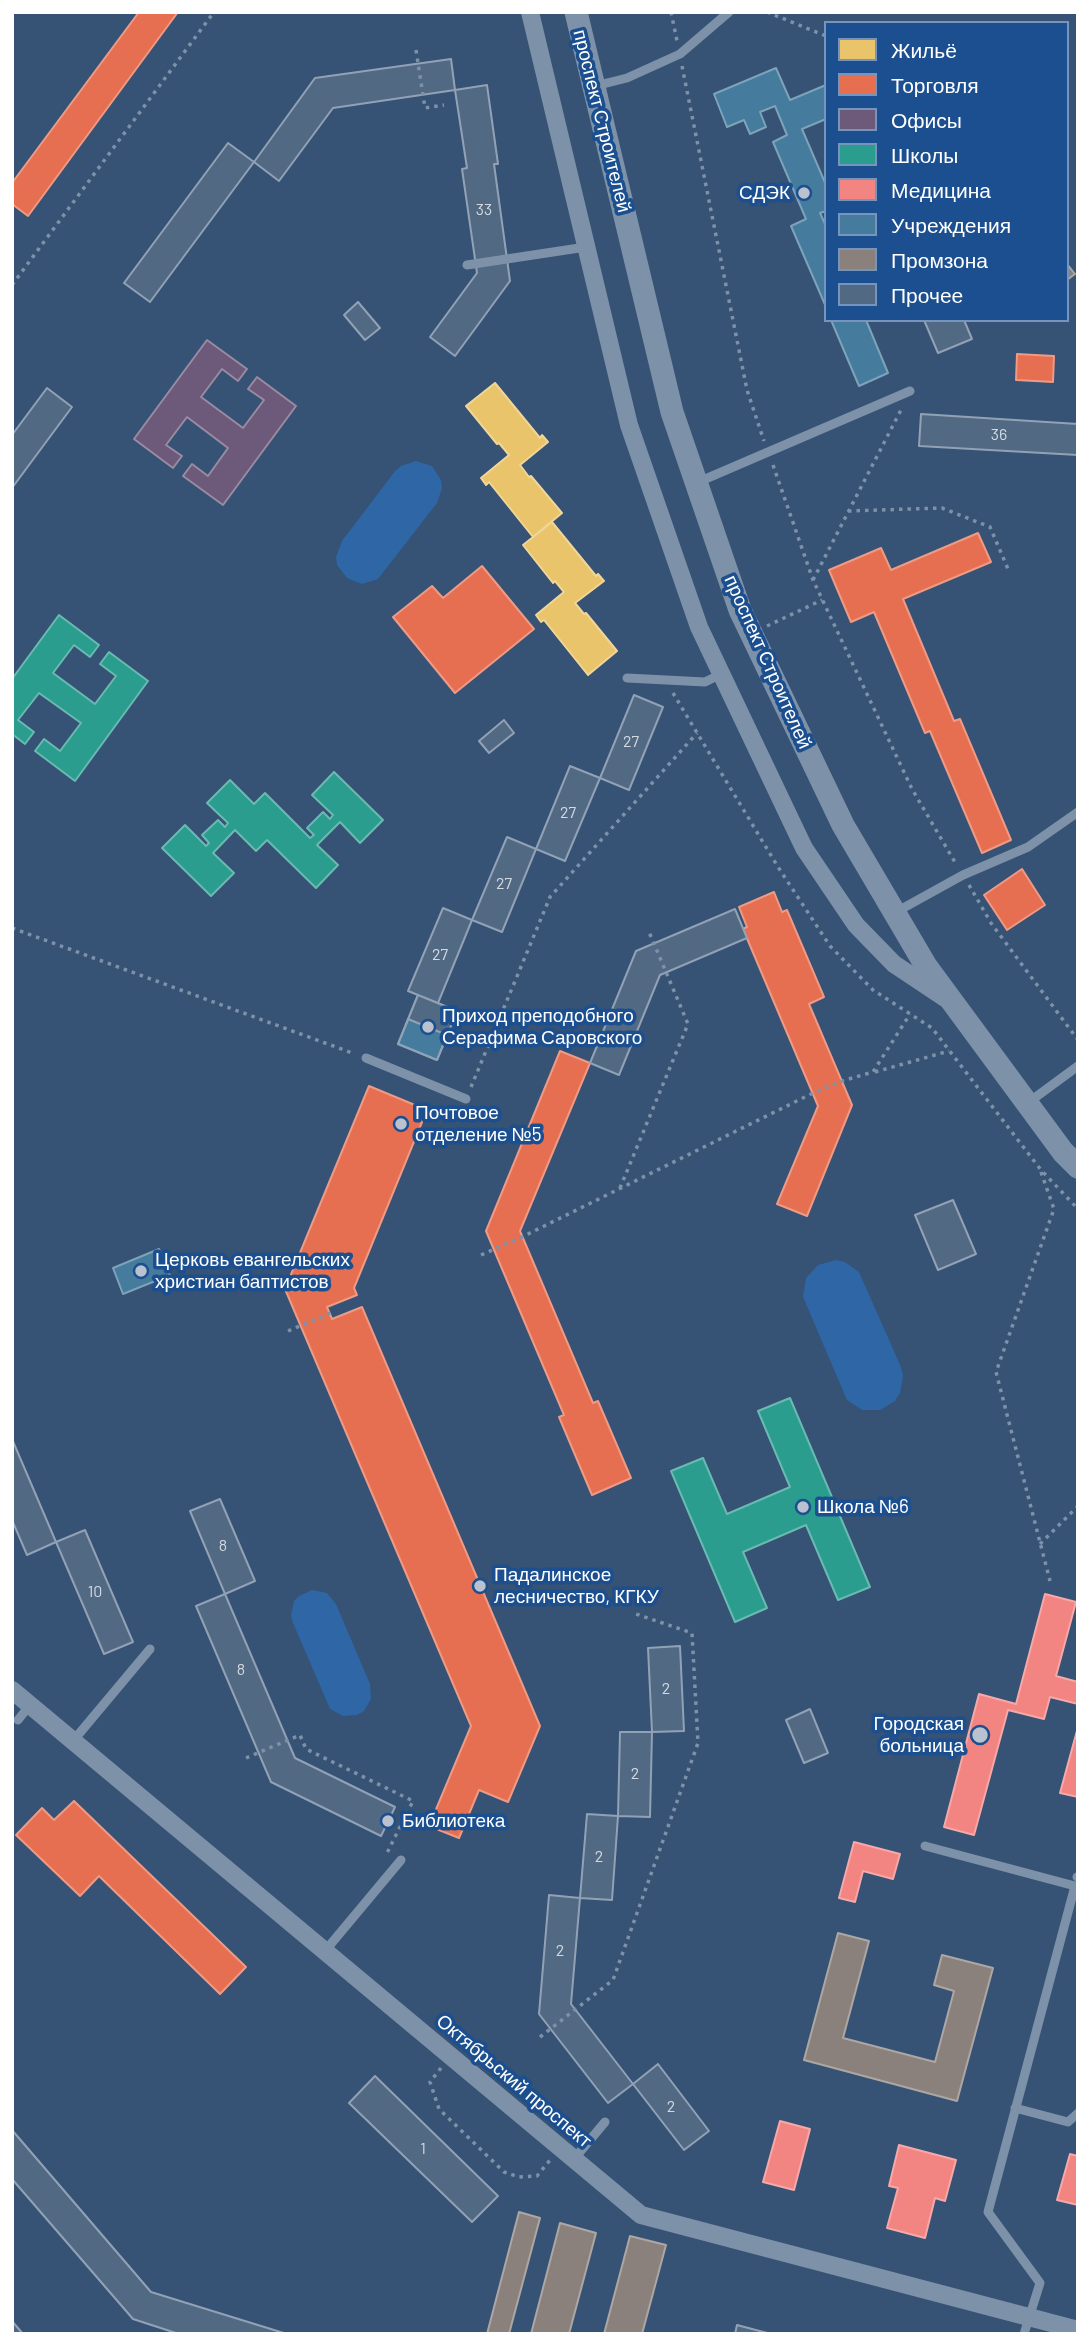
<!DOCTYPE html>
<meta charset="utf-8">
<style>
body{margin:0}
#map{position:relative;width:1090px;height:2346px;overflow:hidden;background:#365274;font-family:Barlow,sans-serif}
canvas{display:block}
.frame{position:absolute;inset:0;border:14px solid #fff;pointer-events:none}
.legend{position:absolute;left:824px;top:21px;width:245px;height:301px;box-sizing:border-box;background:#1b4f8f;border:2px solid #7695bc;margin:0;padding:9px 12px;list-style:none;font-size:21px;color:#fff}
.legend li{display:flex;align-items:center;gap:14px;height:35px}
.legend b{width:35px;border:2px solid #7695bc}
</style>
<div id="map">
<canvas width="1090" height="2346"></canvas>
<div class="frame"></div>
<ul class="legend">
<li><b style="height:19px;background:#e9c46a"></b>Жильё</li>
<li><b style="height:19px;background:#e76f51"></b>Торговля</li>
<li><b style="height:19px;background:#6d597a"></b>Офисы</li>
<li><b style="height:19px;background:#2a9d8f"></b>Школы</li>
<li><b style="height:19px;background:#f28482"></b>Медицина</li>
<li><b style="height:19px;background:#457b9d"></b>Учреждения</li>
<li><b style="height:19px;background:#8a817c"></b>Промзона</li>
<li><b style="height:19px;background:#526984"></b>Прочее</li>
</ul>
</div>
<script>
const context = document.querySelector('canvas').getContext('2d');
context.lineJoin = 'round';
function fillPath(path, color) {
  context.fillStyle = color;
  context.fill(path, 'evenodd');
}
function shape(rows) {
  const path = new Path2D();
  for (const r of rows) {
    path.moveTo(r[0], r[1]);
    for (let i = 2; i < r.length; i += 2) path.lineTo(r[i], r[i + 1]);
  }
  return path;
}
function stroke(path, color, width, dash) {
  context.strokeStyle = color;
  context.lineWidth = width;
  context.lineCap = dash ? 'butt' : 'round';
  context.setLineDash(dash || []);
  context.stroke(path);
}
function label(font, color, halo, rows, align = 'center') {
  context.font = font + ' Barlow,sans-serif';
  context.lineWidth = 7;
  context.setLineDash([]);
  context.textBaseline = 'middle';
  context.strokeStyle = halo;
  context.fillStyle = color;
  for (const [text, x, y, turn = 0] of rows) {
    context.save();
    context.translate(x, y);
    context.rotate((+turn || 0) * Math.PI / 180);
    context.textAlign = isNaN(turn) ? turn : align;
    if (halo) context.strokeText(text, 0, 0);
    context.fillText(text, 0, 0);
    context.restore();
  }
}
const green = shape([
 [416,461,432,466,441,480,442,488,437,503,378,579,362,584,347,578,337,565,336,557,342,541,395,471,401,466],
 [836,1260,845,1262,859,1272,901,1367,903,1376,900,1393,895,1401,880,1410,862,1410,847,1400,806,1304,803,1296,806,1278,818,1265],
 [312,1590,327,1593,336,1604,370,1684,371,1699,364,1711,357,1715,343,1716,330,1709,293,1623,291,1616,294,1601,299,1596]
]);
const homes = shape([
 [495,383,540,438,542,435,548,442,520,465,529,477,531,476,562,513,533,537,489,482,486,485,481,478,509,455,499,443,497,444,466,406,495,383],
 [552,522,596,576,598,574,604,581,575,603,584,614,586,613,617,651,588,675,544,620,541,622,536,615,564,592,555,581,553,583,523,545,552,522]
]);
const shops = shape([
 [139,12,178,12,28,216,12,204,12,183,139,12],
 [1017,354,1054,356,1053,382,1016,380,1017,354],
 [978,533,991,562,903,599,954,721,960,719,1011,840,982,853,930,731,925,733,874,612,851,622,829,570,881,548,891,570,978,533],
 [482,566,534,629,455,693,393,617,432,586,443,598,482,566],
 [1022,869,1045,905,1007,930,984,895,1022,869],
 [774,892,782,912,787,910,824,997,809,1004,852,1105,807,1216,777,1204,818,1106,743,929,747,927,739,907,774,892],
 [560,1051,590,1063,520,1231,593,1403,598,1401,631,1478,592,1495,559,1417,564,1415,486,1231,560,1051],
 [369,1086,427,1110,354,1288,357,1295,327,1307,332,1319,362,1307,540,1726,508,1802,479,1790,459,1838,429,1826,471,1726,285,1289,369,1086],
 [74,1801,246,1967,220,1994,99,1876,80,1896,16,1835,42,1808,54,1820,74,1801]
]);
const offices = shape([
 [207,340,247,369,238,381,222,369,201,397,243,428,264,400,248,389,257,377,296,406,223,505,183,476,192,464,208,476,228,448,187,417,166,445,182,456,173,468,134,439,207,340]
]);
const schools = shape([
 [59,615,99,645,90,657,74,645,53,673,95,704,116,676,100,664,109,652,148,681,75,781,35,751,44,739,60,751,81,723,39,693,18,720,34,732,25,744,12,734,12,679,59,615],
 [334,772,383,820,360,843,340,822,317,845,338,865,316,888,267,840,256,851,235,830,213,853,234,873,211,896,162,848,185,825,206,846,209,843,202,835,218,820,225,827,228,823,207,803,230,780,254,804,265,793,310,838,314,835,307,828,323,812,330,819,333,815,312,795,334,772],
 [790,1398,870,1587,838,1600,806,1525,743,1552,767,1608,735,1622,671,1471,703,1458,727,1514,790,1487,758,1411,790,1398]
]);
const health = shape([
 [1045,1594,1076,1602,1056,1676,1078,1682,1078,1704,1050,1697,1044,1719,1008,1710,974,1835,944,1827,979,1694,1016,1704,1045,1594],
 [1078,1727,1078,1797,1060,1793,1078,1727],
 [854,1842,900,1854,893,1879,863,1871,855,1902,839,1898,854,1842],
 [780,2121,810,2129,794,2190,763,2182,780,2121],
 [899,2145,956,2160,945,2201,935,2198,925,2238,887,2228,898,2188,889,2186,899,2145],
 [1070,2154,1078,2156,1078,2205,1057,2200,1070,2154]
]);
const public = shape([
 [776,68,790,100,826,85,826,119,802,129,826,185,826,211,820,213,826,226,826,307,791,226,806,219,773,142,787,135,775,106,760,112,766,127,750,134,744,120,727,127,714,94,776,68],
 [831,320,866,320,888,373,859,386,831,320],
 [418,995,457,1011,437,1060,398,1044,418,995],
 [159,1249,163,1258,166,1256,170,1265,166,1266,170,1275,123,1294,113,1268,159,1249]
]);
const industry = shape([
 [1067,264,1075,274,1067,280,1067,264],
 [838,1933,869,1941,843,2038,935,2062,954,1991,934,1985,942,1955,993,1968,957,2101,804,2060,838,1933],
 [519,2212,540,2218,509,2334,487,2334,519,2212],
 [560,2223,596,2233,569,2334,531,2334,560,2223],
 [630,2236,666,2245,642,2334,604,2334,630,2236]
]);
const building = shape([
 [451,59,455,90,333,108,279,181,254,162,315,78,451,59],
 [487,85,498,164,494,164,510,281,455,356,430,337,477,273,462,169,467,168,455,90,487,85],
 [228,143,254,162,150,302,124,283,228,143],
 [358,302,380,328,365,340,344,315,358,302],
 [924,320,964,320,972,339,938,353,924,320],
 [47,388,72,407,12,488,12,435,47,388],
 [921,414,1078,424,1078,455,919,446,921,414],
 [634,695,663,707,629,790,600,778,634,695],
 [504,720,514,733,489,753,479,741,504,720],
 [570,766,600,778,565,861,536,849,570,766],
 [507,837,536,849,502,932,472,920,507,837],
 [443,908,472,920,438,1003,408,991,443,908],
 [735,909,747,938,660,975,619,1075,590,1063,636,951,735,909],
 [418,995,457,1011,437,1060,398,1044,418,995],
 [408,1019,447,1035,437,1060,398,1044,408,1019],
 [953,1200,976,1254,938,1270,915,1215,953,1200],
 [12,1439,56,1542,27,1555,12,1520,12,1439],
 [220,1499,255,1581,225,1594,190,1511,220,1499],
 [85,1530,133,1642,104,1654,56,1542,85,1530],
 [225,1594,295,1758,395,1807,381,1836,271,1782,196,1606,225,1594],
 [680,1646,684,1731,652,1732,648,1648,680,1646],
 [810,1709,828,1753,804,1763,786,1720,810,1709],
 [620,1732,652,1732,650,1817,618,1816,620,1732],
 [587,1814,618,1816,612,1900,580,1898,587,1814],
 [549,1895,580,1898,571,2004,633,2084,608,2103,539,2014,549,1895],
 [658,2064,709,2131,684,2150,633,2084,658,2064],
 [375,2076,498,2196,472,2222,349,2103,375,2076],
 [12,2130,151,2292,287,2334,179,2334,133,2319,12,2179,12,2130],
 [12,2321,23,2334,12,2334,12,2321],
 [737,2325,771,2334,735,2334,737,2325]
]);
const path = shape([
 [671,12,677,41],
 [767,12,826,36],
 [416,50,425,108,444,105],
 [682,66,747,390,764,441],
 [12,285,214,12],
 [773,465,813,580,912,789,956,864],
 [848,511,942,508,990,527,1008,569],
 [813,580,902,408],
 [767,626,822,600],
 [673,693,778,867,830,946,873,990,932,1028,1041,1170,1078,1209],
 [969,885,991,923,1078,1040],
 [12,928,355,1054],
 [875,1072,949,1051],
 [471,1087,550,897,697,733],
 [1041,1172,1054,1209,996,1372,1050,1581],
 [620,1188,688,1024,649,932],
 [481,1255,522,1237,813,1093,842,1081,873,1072,910,1014],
 [288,1331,330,1313],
 [1040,1544,1078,1506],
 [246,1758,300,1735,306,1749,413,1801,387,1853],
 [540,2037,613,1980,698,1743,692,1633,633,1613],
 [441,2068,430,2082,439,2109,504,2172,519,2177,537,2176,550,2160]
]);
const service = shape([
 [595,86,627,78,680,54,729,12],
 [467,265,586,247],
 [696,483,910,391],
 [627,678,705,682,721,674],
 [896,912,963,875,1028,847,1078,812],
 [366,1058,466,1099],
 [1029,1102,1078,1066],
 [18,1720,30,1705],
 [73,1741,150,1649],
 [925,1846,1075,1886,988,2212,1040,2283,1024,2334],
 [1077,1877,1078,1877],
 [325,1951,401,1860],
 [1015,2108,1068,2122,1078,2113],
 [574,2159,605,2122]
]);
const minor = shape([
 [530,12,629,425,699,627,804,848,856,925,894,964,945,998],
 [12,1690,641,2215,1078,2330]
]);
const tertiary = shape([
 [576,12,672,412,740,610,843,825,926,966,1063,1152,1078,1167]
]);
const markers = [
 [804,193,7,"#b9c2ce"],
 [428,1027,7,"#b9c2ce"],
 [401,1124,7,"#b9c2ce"],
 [141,1271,7,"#b9c2ce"],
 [803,1507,7,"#b9c2ce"],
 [480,1586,7,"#b9c2ce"],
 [980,1735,9,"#b9c2ce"],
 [388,1821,7,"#b9c2ce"]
];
const numberNames = [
 ["33",484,210],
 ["36",999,435],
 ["27",631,742],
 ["27",568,813],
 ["27",504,884],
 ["27",440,955],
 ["8",223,1546],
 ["10",95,1592],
 ["8",241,1670],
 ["2",666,1689],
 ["2",635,1774],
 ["2",599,1857],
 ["2",560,1951],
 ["2",671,2107],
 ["1",423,2149]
];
const streetNames = [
 ["проспект Строителей",602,121,76],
 ["проспект Строителей",768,662,66],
 ["Октябрьский проспект",514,2081,40]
];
const poiNames = [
 ["СДЭК",790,193,"right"],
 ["Приход преподобного",442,1016],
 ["Серафима Саровского",442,1038],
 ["Почтовое",415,1113],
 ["отделение №5",415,1135],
 ["Церковь евангельских",155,1260],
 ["христиан баптистов",155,1282],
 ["Школа №6",817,1507],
 ["Падалинское",494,1575],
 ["лесничество, КГКУ",494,1597],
 ["Городская",964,1724,"right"],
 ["больница",964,1746,"right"],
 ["Библиотека",402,1821]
];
fillPath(green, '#2f66a5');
fillPath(homes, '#e9c46a');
stroke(homes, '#f0d697', 2);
fillPath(shops, '#e76f51');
stroke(shops, '#ee9a85', 2);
fillPath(offices, '#6d597a');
stroke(offices, '#998ba2', 2);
fillPath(schools, '#2a9d8f');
stroke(schools, '#6abab1', 2);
fillPath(health, '#f28482');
stroke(health, '#f6a9a8', 2);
fillPath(public, '#457b9d');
stroke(public, '#7da3ba', 2);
fillPath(industry, '#8a817c');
stroke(industry, '#ada7a3', 2);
fillPath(building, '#526984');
stroke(building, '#92a2b6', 2);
stroke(path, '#7d92a8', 3.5, [3.5, 5]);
stroke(service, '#7d92a8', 9);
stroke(minor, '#7d92a8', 18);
stroke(tertiary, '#7d92a8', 23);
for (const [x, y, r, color] of markers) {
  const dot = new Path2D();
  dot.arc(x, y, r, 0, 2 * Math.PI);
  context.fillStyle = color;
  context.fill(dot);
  stroke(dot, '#1b4f8f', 2.5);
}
label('16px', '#d4dae0', null, numberNames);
label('19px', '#fff', '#1b4f8f', streetNames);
label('19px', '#fff', '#1b4f8f', poiNames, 'left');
</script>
